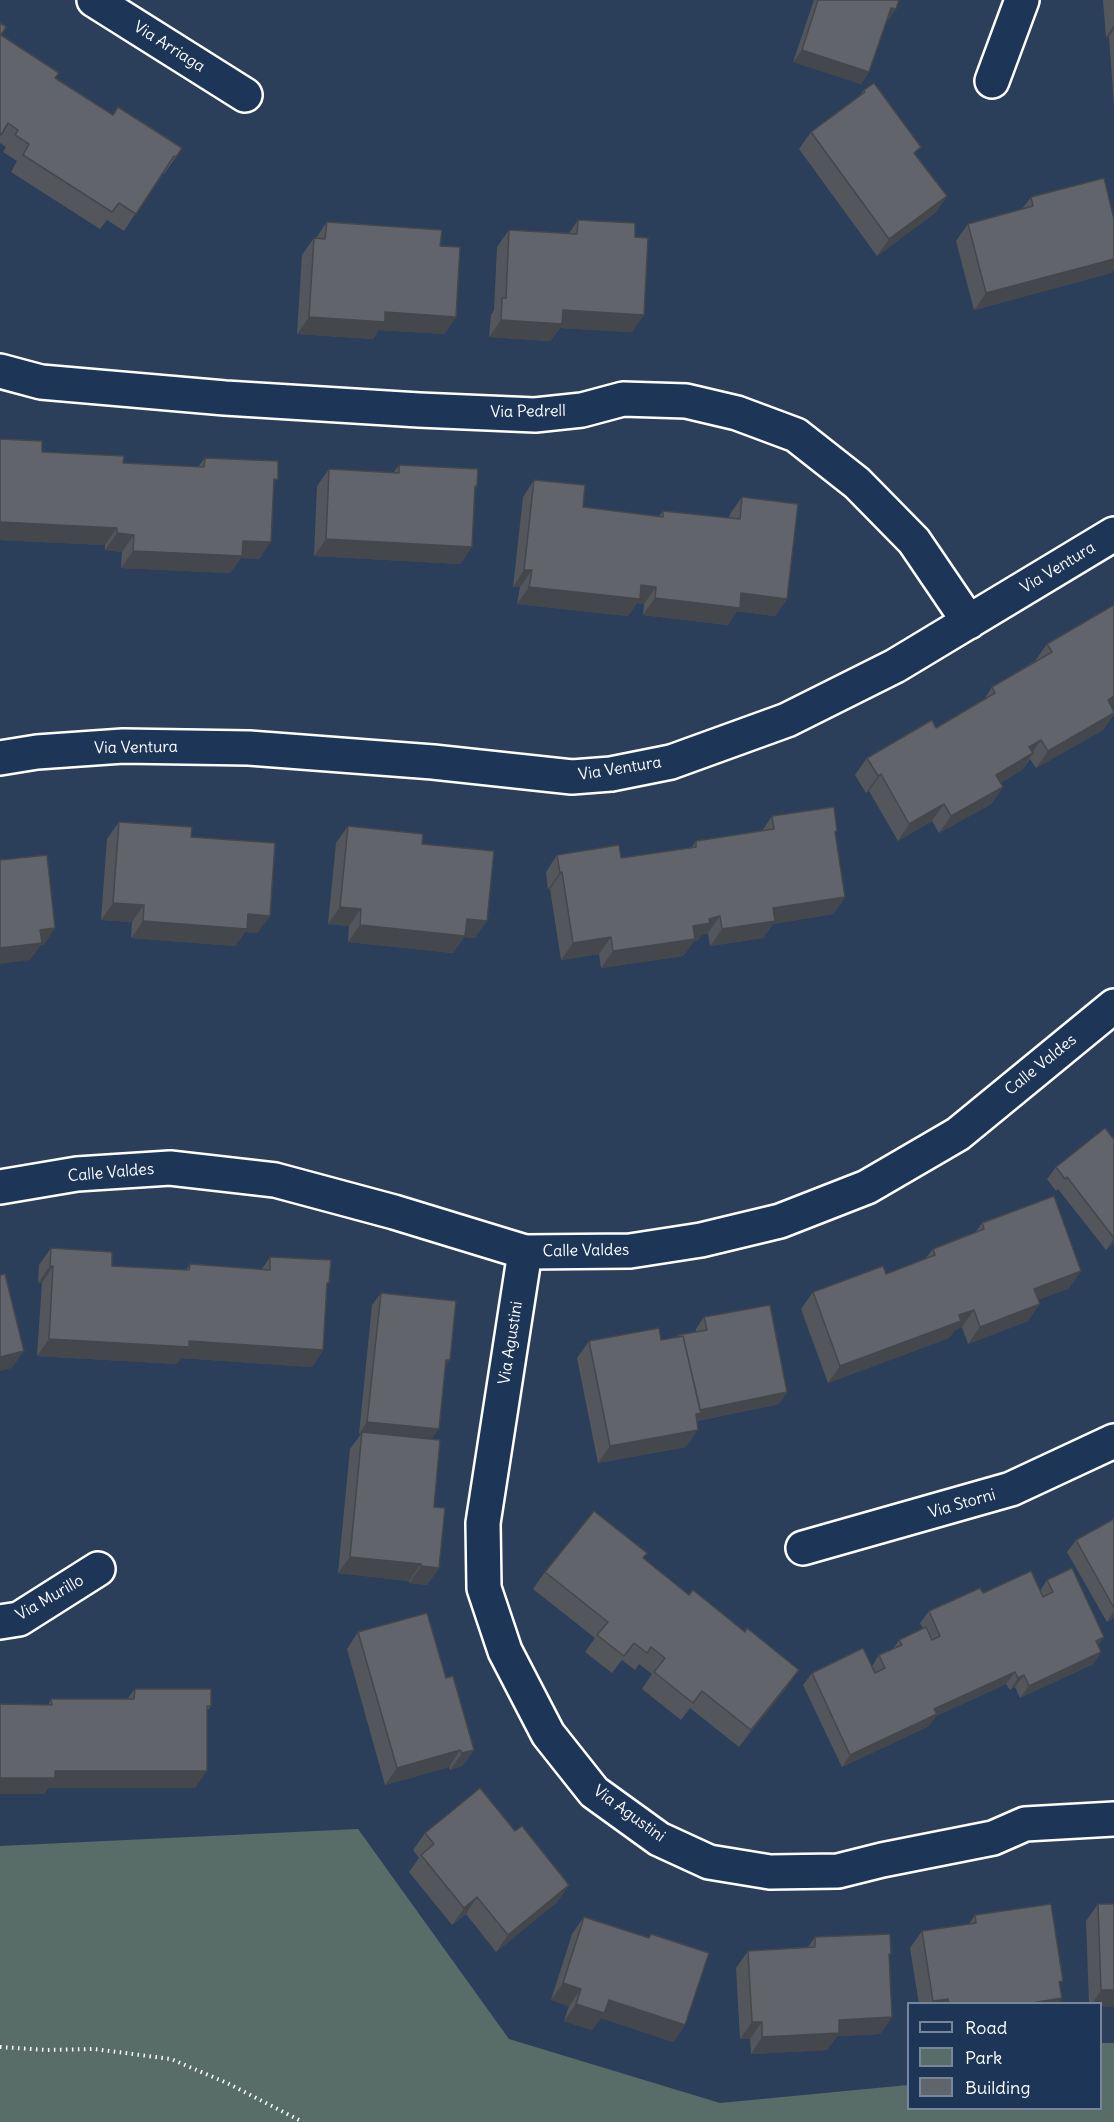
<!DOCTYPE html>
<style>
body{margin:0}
#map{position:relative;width:1114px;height:2122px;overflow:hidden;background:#2b3f5b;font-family:Delius,sans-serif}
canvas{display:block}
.legend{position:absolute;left:907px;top:2002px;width:195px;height:108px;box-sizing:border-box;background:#1d3557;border:2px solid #77869a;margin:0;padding:8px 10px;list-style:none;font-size:18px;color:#fff}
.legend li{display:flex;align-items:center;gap:12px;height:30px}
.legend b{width:30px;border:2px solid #77869a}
</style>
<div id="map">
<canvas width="1114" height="2122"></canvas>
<ul class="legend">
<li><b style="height:8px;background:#1d3557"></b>Road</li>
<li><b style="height:16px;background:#586d68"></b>Park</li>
<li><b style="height:16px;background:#61656b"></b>Building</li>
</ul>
</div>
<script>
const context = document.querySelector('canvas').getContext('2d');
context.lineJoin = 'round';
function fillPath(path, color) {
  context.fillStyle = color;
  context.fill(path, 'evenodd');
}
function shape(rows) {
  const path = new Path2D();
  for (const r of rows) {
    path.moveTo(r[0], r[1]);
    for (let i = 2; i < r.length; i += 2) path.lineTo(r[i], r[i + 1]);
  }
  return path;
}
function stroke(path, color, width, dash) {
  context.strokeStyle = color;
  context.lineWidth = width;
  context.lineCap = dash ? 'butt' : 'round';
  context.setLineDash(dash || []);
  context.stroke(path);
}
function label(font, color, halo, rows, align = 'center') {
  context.font = font + ' Delius,sans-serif';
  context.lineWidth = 6;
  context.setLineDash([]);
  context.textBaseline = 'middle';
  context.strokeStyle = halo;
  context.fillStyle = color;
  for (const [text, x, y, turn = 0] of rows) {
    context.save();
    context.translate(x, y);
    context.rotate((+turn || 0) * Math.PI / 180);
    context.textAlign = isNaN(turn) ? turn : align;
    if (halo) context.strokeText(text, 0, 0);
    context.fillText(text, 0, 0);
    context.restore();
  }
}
const green = shape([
 [358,1829,509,2039,720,2103,908,2085,908,2108,1100,2108,1101,2043,1114,2043,1114,2122,0,2122,0,1846]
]);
const path = shape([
 [0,2047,47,2050,94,2049,171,2059,227,2083,303,2122]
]);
const minor = shape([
 [94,0,245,95],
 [992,81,1022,0],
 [0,371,41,382,225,398,419,410,535,415,582,410,623,399,686,401,737,413,796,435,857,483,914,541,969,622],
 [0,758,37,752,123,746,249,748,433,762,572,777,611,774,671,762,787,720,895,666,1114,534],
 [525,1252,483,1523,484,1588,505,1651,548,1734,594,1792,659,1839,709,1862,770,1872,838,1871,882,1860,993,1838,1025,1824,1114,1819],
 [803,1548,1011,1489,1114,1441],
 [0,1622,19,1619,98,1569]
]);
const tertiary = shape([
 [0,1187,77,1174,170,1168,275,1180,394,1212,525,1252,630,1251,701,1240,780,1221,867,1187,958,1134,1114,1006]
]);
const wall = shape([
 [814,0,899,0,896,9,887,21,886,21,869,72,861,84,793,62],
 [1103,0,1114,0,1114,106,1109,37,1106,37],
 [0,23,1,35,55,78,176,157,164,174,162,173,124,231,107,220,100,229,11,172,17,161,3,152,6,147,0,143],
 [864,90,916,155,947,196,935,213,877,256,799,149,811,132,859,96],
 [1031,197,1114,219,1114,269,1111,273,974,310,956,241,968,224,1022,209],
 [578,220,632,332,560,328,550,341,489,337,491,315,494,310,497,247,509,230,569,233],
 [327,222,440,246,456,317,444,334,379,330,373,339,297,334,302,255,314,238,316,238],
 [0,439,42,452,123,463,198,467,205,458,274,485,259,559,241,558,230,573,121,568,122,552,105,550,105,545,0,540],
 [399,465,477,486,475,489,472,547,460,564,314,556,317,486,329,469,393,473],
 [534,480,583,507,659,516,663,511,729,518,730,514,742,497,787,599,775,616,737,611,728,625,643,615,644,604,637,603,628,616,517,604,520,587,513,587,523,497],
 [1114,605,1114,706,1112,708,1114,712,1114,714,1103,730,1036,768,1030,759,1022,770,1000,783,1003,787,991,804,939,833,932,821,898,841,869,791,866,793,855,775,867,758,936,728,983,701,992,687,1035,661,1047,644],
 [772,816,835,834,845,897,833,914,773,924,763,938,710,946,708,933,702,935,698,940,694,941,683,956,601,968,599,954,561,960,550,889,548,889,546,872,557,855,621,858,691,848,696,841,762,831],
 [119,822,191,837,258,933,245,932,235,946,131,938,132,922,101,920,107,839],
 [348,826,422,844,475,938,464,937,453,953,348,942,349,926,328,924,336,843],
 [1114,1137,1114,1243,1106,1250,1058,1189,1056,1191,1047,1179,1056,1167],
 [982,1223,1081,1271,1069,1288,1038,1300,1028,1321,968,1344,962,1327,955,1330,949,1338,828,1383,801,1309,813,1292,886,1274,925,1259,933,1249,975,1233],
 [51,1248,112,1266,186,1270,190,1264,262,1269,270,1257,327,1287,323,1350,312,1367,181,1358,177,1364,37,1356,42,1283,38,1283,39,1265],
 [381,1293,445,1368,431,1440,434,1507,439,1568,427,1585,409,1583,409,1581,338,1573,350,1449,361,1434,359,1434,372,1305],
 [704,1317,787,1392,779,1404,697,1421,686,1447,598,1463,577,1358,589,1341,661,1340,677,1337,678,1335,696,1332,696,1329],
 [1114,1519,1114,1618,1107,1622,1067,1552,1076,1540],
 [644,1558,787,1687,739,1747,690,1708,681,1720,642,1689,652,1674,639,1664,635,1670,622,1660,612,1673,585,1652,595,1638,533,1589,545,1572],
 [1047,1580,1098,1646,1101,1652,1093,1664,1020,1698,1015,1687,1010,1690,1006,1684,936,1716,929,1726,842,1767,803,1685,812,1673,872,1666,879,1655,893,1649,899,1640,923,1628,920,1623,929,1611,983,1593,1040,1591],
 [358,1632,446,1678,474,1750,462,1766,450,1770,449,1767,385,1785,347,1649],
 [135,1689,211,1706,207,1711,195,1788,48,1788,44,1794,48,1705,51,1699,127,1699],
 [515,1831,569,1885,557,1902,496,1952,466,1914,452,1925,409,1872,419,1858,413,1850,425,1833],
 [1098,1904,1114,1904,1101,2004,1089,2004,1086,1921],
 [975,1915,1060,1986,1062,1998,1058,2004,919,2004,910,1948,922,1931,969,1924],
 [584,1917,648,1938,651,1934,685,2025,673,2042,601,2018,592,2030,564,2021,569,2006,551,2000,572,1934],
 [815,1937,889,1958,892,2017,880,2034,837,2036,827,2050,751,2054,750,2039,740,2039,736,1968,748,1951,808,1947]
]);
const shadedWall = shape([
 [891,8,896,9,887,21,882,20],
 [1114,25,1114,29,1109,37,1106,37],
 [802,50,869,72,861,84,793,62],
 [947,196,935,213,877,256,889,239],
 [1114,259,1114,269,1111,273,974,310,986,293],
 [563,310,644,315,632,332,560,328,550,341,489,337,501,320],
 [385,312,456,317,444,334,379,330,373,339,297,334,309,317],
 [0,522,117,528,105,545,0,540],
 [117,533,134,535,122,552,105,550],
 [326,539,472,547,460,564,314,556],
 [243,541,271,542,259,559,241,558,230,573,121,568,133,551],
 [524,570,532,570,520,587,513,587],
 [641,585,656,587,644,604,637,603,628,616,517,604,529,587],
 [741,593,787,599,775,616,737,611,728,625,643,615,655,598],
 [1114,696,1114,706,1096,717,1108,700],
 [1114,713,1103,730,1036,768,1048,751],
 [1041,740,1030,756,1033,753,1022,770,984,792,996,775,1029,747],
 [881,774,869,791,866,793,878,776],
 [1003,787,991,804,939,833,951,816],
 [944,804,932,821,898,841,909,824],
 [562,872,550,889,548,889,560,873],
 [845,897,833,914,773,924,763,938,710,946,722,929,773,908],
 [113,903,144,905,132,922,101,920],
 [340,907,361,909,349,926,328,924],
 [248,914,270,916,258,933,245,932,235,946,131,938,143,921],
 [720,916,708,933,702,935,698,940,694,941,683,956,601,968,613,951,693,926,709,919],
 [467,919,487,921,475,938,464,937,453,953,348,942,360,925],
 [55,928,44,945,41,945,30,960,0,964,0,948,40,930],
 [611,937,599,954,561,960,573,943],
 [1114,1238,1114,1243,1106,1250],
 [50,1266,53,1266,42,1283,38,1283],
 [1081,1271,1069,1288,1022,1306,1034,1289],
 [1040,1304,1028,1321,968,1344,980,1327],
 [974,1310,962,1327,955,1330,949,1338,828,1383,840,1366,959,1315],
 [49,1339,189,1341,323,1350,312,1367,181,1358,177,1364,37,1356],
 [24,1351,12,1368,0,1371,0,1357],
 [446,1360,450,1360,442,1372],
 [787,1392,779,1404,695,1421,696,1410],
 [367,1422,439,1429,430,1441,362,1432,361,1434,359,1434],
 [698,1430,686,1447,598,1463,610,1446],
 [350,1557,421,1564,409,1581,338,1573],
 [421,1566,439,1568,427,1585,409,1583],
 [1114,1611,1114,1618,1107,1622],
 [1104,1637,1096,1649,1096,1641],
 [1101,1652,1093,1664,1020,1698,1029,1686],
 [799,1670,787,1687,739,1747,751,1730],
 [1015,1672,1006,1684,936,1716,929,1726,842,1767,850,1755,934,1709],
 [1024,1675,1015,1687,1010,1690,1018,1678],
 [460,1750,449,1767,385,1785,397,1768],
 [474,1750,462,1766,450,1770,462,1753],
 [55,1771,207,1771,195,1788,48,1788,44,1794,0,1794,0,1778],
 [569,1885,557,1902,496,1952,508,1935],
 [477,1897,466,1914,452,1925,464,1908],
 [563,1983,581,1989,569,2006,551,2000],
 [1101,1990,1114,1990,1114,2007,1101,2007,1101,2004,1092,2004],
 [1062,1998,1058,2004,1026,2004],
 [948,1999,945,2004,932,2004,933,2001],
 [609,2000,685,2025,673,2042,601,2018,592,2030,564,2021,576,2004],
 [892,2017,880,2034,837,2036,827,2050,751,2054,762,2037,839,2020],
 [752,2022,762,2022,750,2039,740,2039]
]);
const building = shape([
 [818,0,899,0,896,9,891,8,869,72,802,50,818,0],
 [0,23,6,27,1,35,59,73,55,78,113,115,118,107,182,148,176,157,174,156,136,214,119,203,112,212,23,155,29,144,15,135,18,130,8,123,1,135,0,134,0,23],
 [874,83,921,147,914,153,947,196,889,239,811,132,865,92,864,90,874,83],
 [1104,178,1114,219,1114,259,986,293,968,224,1033,206,1031,197,1104,178],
 [578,220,635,223,635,237,648,238,644,315,563,310,562,324,501,320,502,298,506,298,509,230,577,234,578,220],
 [327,222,442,230,440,246,460,247,456,317,385,312,385,322,309,317,314,238,325,239,327,222],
 [0,439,42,441,42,452,124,456,123,463,204,467,205,458,278,461,278,480,274,479,271,542,243,541,242,556,133,551,134,535,117,533,117,528,0,522,0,439],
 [399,465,478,469,477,486,475,486,472,547,326,539,329,469,399,473,399,465],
 [534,480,585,485,583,507,663,517,663,511,740,519,742,497,798,504,787,599,741,593,740,608,655,598,656,587,641,585,640,599,529,587,532,570,524,570,534,480],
 [1114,605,1114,696,1108,700,1114,712,1114,713,1048,751,1041,740,1029,747,1033,753,996,775,1003,787,951,816,944,804,909,824,881,774,878,776,867,758,932,720,936,728,995,693,992,687,1052,652,1047,644,1114,605],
 [834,807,837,831,835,832,845,897,773,908,775,921,722,929,720,916,709,919,710,923,693,926,695,939,613,951,611,937,573,943,562,872,560,873,557,855,619,845,621,858,696,847,696,841,774,829,772,816,834,807],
 [119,822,192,827,191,837,275,843,270,916,248,914,247,929,143,921,144,905,113,903,119,822],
 [348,826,423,834,422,844,494,851,487,921,467,919,465,936,360,925,361,909,340,907,348,826],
 [47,855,55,928,40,930,42,943,0,948,0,860,47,855],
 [1105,1128,1113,1138,1114,1137,1114,1238,1067,1177,1065,1179,1056,1167,1105,1128],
 [1054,1196,1081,1271,1034,1289,1040,1304,980,1327,974,1310,959,1315,961,1321,840,1366,813,1292,883,1266,886,1274,935,1255,933,1249,984,1229,982,1223,1054,1196],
 [51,1248,112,1252,112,1266,189,1270,190,1264,270,1270,270,1257,331,1260,329,1283,327,1283,323,1350,189,1341,189,1347,49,1339,53,1266,50,1266,51,1248],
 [5,1274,24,1351,0,1357,0,1275,5,1274],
 [381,1293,456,1301,450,1360,446,1360,439,1429,367,1422,381,1293],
 [770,1305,787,1392,700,1410,683,1336,678,1337,678,1335,707,1330,704,1317,770,1305],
 [659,1328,661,1340,683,1336,701,1413,696,1414,698,1430,610,1446,589,1341,659,1328],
 [362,1432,440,1440,434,1507,445,1508,439,1568,421,1566,421,1564,350,1557,362,1432],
 [594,1511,647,1553,643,1558,689,1595,693,1590,745,1632,747,1628,799,1670,751,1730,702,1691,693,1703,654,1672,665,1658,651,1647,647,1653,634,1643,624,1656,597,1635,608,1622,545,1572,594,1511],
 [1114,1519,1114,1608,1076,1540,1114,1519],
 [1072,1568,1104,1637,1096,1641,1101,1652,1029,1686,1024,1675,1018,1678,1015,1672,934,1709,937,1714,850,1755,812,1673,863,1648,875,1673,885,1668,879,1655,902,1645,899,1640,926,1627,932,1640,940,1636,929,1611,980,1588,983,1593,1031,1571,1043,1597,1053,1592,1047,1580,1072,1568],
 [427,1613,446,1678,453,1676,474,1750,462,1753,460,1750,397,1768,358,1632,427,1613],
 [135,1689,211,1689,211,1706,207,1706,207,1771,55,1771,55,1778,0,1778,0,1704,52,1705,51,1699,134,1699,135,1689],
 [480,1788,515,1831,522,1826,569,1885,508,1935,477,1897,464,1908,421,1855,434,1844,425,1833,480,1788],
 [1051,1904,1063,1981,1059,1982,1062,1998,1026,2004,949,2004,948,1999,933,2001,922,1931,976,1923,975,1915,1051,1904],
 [1098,1904,1114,1904,1114,1990,1101,1990,1098,1904],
 [584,1917,649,1938,651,1934,709,1953,685,2025,609,2000,604,2013,576,2004,581,1989,563,1983,584,1917],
 [890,1934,891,1954,889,1954,892,2017,839,2020,839,2033,762,2037,762,2022,752,2022,748,1951,815,1947,815,1937,890,1934]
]);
const streetNames = [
 ["Via Arriaga",169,47,32],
 ["Via Pedrell",528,412,-1],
 ["Via Ventura",1058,568,-31],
 ["Via Ventura",136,748,-1],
 ["Via Ventura",620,769,-9],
 ["Calle Valdes",1041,1065,-39],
 ["Calle Valdes",111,1173,-5],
 ["Calle Valdes",586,1251,-1],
 ["Via Agustini",511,1343,-81],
 ["Via Storni",962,1504,-16],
 ["Via Murillo",50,1598,-30],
 ["Via Agustini",629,1814,36]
];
fillPath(green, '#586d68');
stroke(minor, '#fff', 38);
stroke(tertiary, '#fff', 38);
stroke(path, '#fff', 4, [1.5, 4.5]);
stroke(minor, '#1d3557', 33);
stroke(tertiary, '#1d3557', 33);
fillPath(wall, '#53575c');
fillPath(shadedWall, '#44474b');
fillPath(building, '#61656b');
stroke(building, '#44474b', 1.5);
label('16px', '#fff', '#1d3557', streetNames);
</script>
